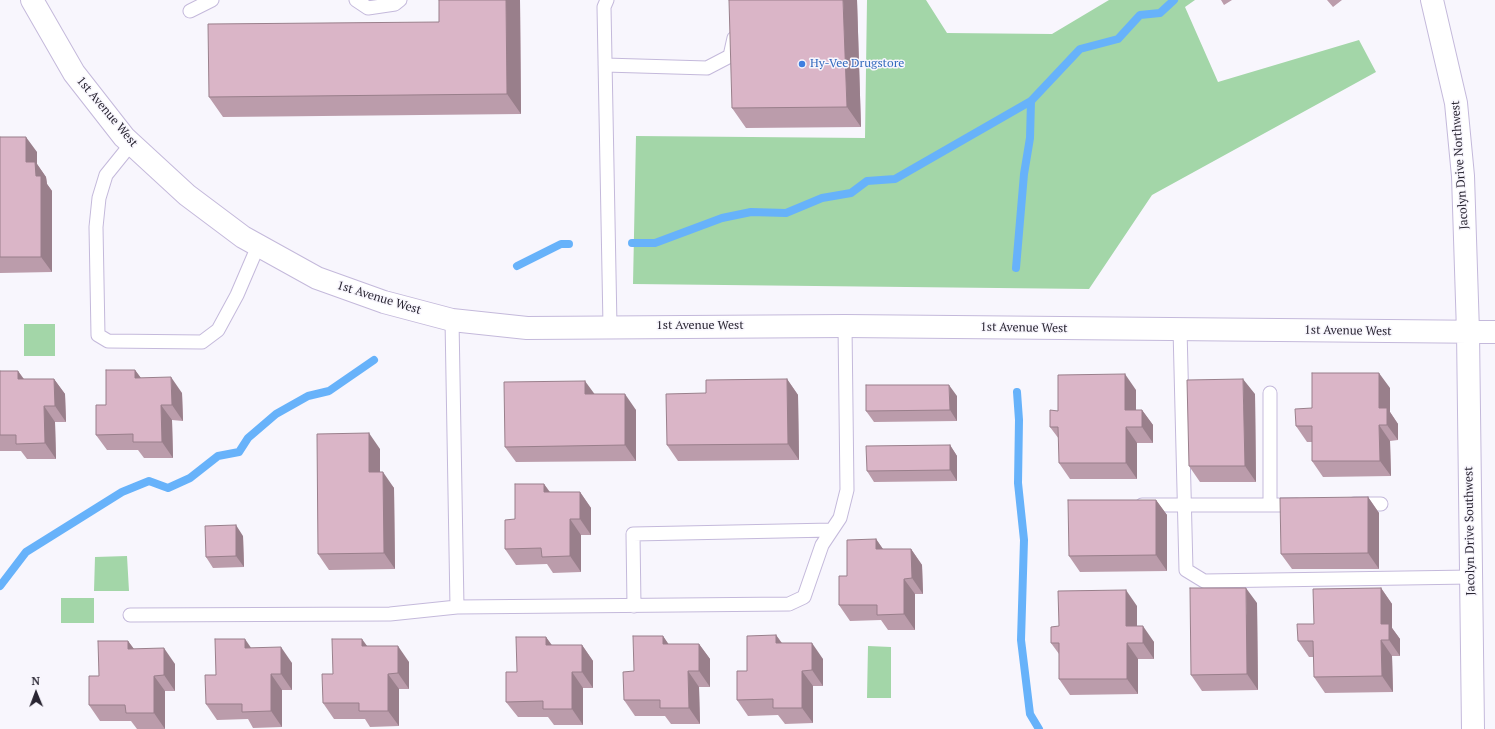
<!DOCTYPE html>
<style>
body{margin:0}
#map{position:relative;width:1495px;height:729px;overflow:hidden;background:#f8f6fd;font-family:"PT Serif",serif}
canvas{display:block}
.north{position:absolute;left:16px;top:673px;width:40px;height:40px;-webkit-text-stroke:3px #f8f6fd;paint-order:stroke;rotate:359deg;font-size:11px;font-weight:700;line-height:16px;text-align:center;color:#292532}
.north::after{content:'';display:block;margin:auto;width:14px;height:18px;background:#292532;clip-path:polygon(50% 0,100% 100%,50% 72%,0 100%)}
</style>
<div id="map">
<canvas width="1495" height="729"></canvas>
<div class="north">N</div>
</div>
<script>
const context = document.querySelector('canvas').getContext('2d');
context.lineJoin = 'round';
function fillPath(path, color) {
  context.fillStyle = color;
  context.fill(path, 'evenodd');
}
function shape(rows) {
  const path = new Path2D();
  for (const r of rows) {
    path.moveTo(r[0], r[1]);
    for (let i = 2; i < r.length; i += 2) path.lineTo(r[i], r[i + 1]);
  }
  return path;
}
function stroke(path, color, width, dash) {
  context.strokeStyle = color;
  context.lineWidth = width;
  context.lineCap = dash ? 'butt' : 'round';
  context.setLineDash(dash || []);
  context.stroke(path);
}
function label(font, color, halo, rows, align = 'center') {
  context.font = font + ' "PT Serif",serif';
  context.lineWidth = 3;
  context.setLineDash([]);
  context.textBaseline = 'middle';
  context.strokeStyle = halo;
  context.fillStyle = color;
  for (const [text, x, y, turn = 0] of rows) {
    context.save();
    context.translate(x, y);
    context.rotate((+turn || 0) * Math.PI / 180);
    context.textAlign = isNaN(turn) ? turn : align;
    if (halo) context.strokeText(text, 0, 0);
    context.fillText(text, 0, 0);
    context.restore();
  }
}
const green = shape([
 [867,0,926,0,947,33,1052,34,1109,0,1195,0,1185,7,1218,82,1359,40,1376,72,1152,195,1089,289,633,284,636,136,865,138],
 [24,324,55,324,55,356,24,356],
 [127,556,129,591,94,591,95,557],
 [61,598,94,598,94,623,61,623],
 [868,646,891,647,891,698,867,698]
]);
const stream = shape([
 [632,243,655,243,722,218,751,212,786,213,822,198,851,193,867,181,895,179,1031,101,1080,49,1118,39,1140,15,1160,13,1174,0],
 [517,266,561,244,569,244],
 [1016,268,1024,174,1030,138,1031,101],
 [1017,392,1019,420,1018,483,1024,540,1021,640,1030,714,1039,729],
 [0,586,26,552,122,492,149,481,168,488,190,478,218,456,239,452,248,438,276,414,308,396,329,391,374,360]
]);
const lane = shape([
 [356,0,368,8,395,4,400,0],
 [607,0,604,7,610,326],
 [190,11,212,0],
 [605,65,707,68,730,56,734,38],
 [131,144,106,175,99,198,96,227,98,335,108,341,202,342,218,330,237,295,258,246],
 [452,320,457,607],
 [1180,329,1186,570,1204,581,1471,577],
 [1270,393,1270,505],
 [1354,504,1381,504],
 [1142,505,1297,505],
 [634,606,633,534,832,530],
 [130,615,390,614,457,607,789,604,804,597,822,545,840,518,847,490,845,326]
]);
const secondary = shape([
 [32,0,74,73,124,137,187,195,243,237,317,278,384,302,452,320,527,328,845,326,1495,332],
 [1432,0,1456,103,1463,176,1468,332,1473,729]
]);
const wall = shape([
 [520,0,521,114,223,117,209,97,439,22],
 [857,0,861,127,746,128,732,108],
 [1221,0,1232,0,1224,5],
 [1327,0,1342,0,1333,7],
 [0,137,37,152,37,164,46,177,47,184,52,191,52,272,0,273],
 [135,370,141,378,182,393,183,421,172,420,173,458,144,458,138,450,107,450,96,435,106,405],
 [0,371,18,371,24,379,54,379,65,394,66,422,55,422,56,459,27,459,21,451,0,451],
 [787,379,798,395,799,460,678,461,667,445,706,393],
 [1390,388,1390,412,1398,424,1398,440,1390,441,1391,476,1323,477,1312,461,1312,442,1307,442,1296,426,1312,408],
 [1136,390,1136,410,1142,410,1153,425,1153,443,1137,443,1137,479,1070,479,1059,463,1059,439,1050,427,1058,411],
 [595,394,636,410,636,461,516,462,505,447],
 [1255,394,1256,482,1200,482,1189,466],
 [957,396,957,421,874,422,866,411],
 [950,445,957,456,957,481,874,482,867,471],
 [380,449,380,472,394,488,395,569,329,570,318,554],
 [544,484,550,492,580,492,591,508,591,535,581,535,581,572,553,573,547,564,516,565,505,549,515,519],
 [1368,497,1379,513,1379,569,1292,569,1281,554],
 [1156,500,1167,515,1167,571,1080,572,1069,556],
 [243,536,244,567,213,568,206,557],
 [876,539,883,549,911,549,922,565,923,594,915,594,915,630,888,630,881,620,850,621,839,605,847,576],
 [1381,588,1392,604,1392,628,1400,639,1400,656,1392,656,1393,692,1325,693,1314,677,1314,657,1309,657,1298,641,1314,624],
 [1257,603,1258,690,1202,691,1191,675],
 [1137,606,1137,626,1154,642,1154,659,1138,659,1138,694,1070,695,1059,679,1059,654,1051,643,1059,626],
 [776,635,782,643,823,659,823,686,813,686,813,723,785,724,778,715,748,716,737,700,747,671],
 [663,636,668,644,699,644,710,659,710,687,699,687,700,724,671,724,665,716,635,716,624,700,634,671],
 [546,637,551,645,582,645,593,661,593,688,583,688,583,725,554,725,548,717,518,717,506,702,517,672],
 [128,641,134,649,175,664,175,691,165,691,165,729,137,729,131,721,100,721,89,705,99,676],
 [367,646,409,662,409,689,399,689,399,726,370,727,365,719,334,719,323,703,333,674],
 [251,648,292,663,292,690,282,690,282,727,253,728,248,719,217,720,206,704,216,675]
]);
const shadedWall = shape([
 [506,0,520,0,521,114,507,94],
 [843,0,857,0,861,127,847,107],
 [26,137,37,152,37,164,46,177,47,184,52,191,52,272,41,257,26,162],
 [135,370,146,385,135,378],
 [18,371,29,387,18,379],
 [1379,373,1390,388,1390,412,1398,424,1398,440,1387,425,1379,408],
 [1125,374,1136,390,1136,426,1125,410],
 [171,377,182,393,183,421,172,405],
 [54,379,65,394,66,422,55,406],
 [787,379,798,395,799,460,788,444],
 [1243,379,1255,394,1256,482,1245,466],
 [585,381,596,396,585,394],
 [949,385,957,396,957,421,950,410],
 [625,394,636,410,636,461,625,445],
 [161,405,172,420,173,458,162,442],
 [44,406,55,422,56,459,45,443],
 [1142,410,1153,425,1153,443,1142,427],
 [1379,425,1390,441,1391,476,1380,461],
 [1126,427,1137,443,1137,479,1126,463],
 [369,433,380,449,380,488,369,472],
 [950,445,957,456,957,481,950,470],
 [383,472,394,488,395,569,384,553],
 [544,484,555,500,544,492],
 [580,492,591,508,591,535,580,519],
 [1368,497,1379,513,1379,569,1368,553],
 [1156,500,1167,515,1167,571,1156,555],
 [570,519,581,535,581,572,570,556],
 [236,525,243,536,244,567,236,556],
 [876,539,887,555,876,549],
 [911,549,922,565,923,594,912,578],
 [904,579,915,594,915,630,904,614],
 [1246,588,1257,603,1258,690,1247,674],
 [1381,588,1392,604,1392,628,1400,639,1400,656,1389,640,1381,624],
 [1126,590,1137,606,1137,641,1126,626],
 [1143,626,1154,642,1154,659,1143,643],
 [776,635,787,651,776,643],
 [663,636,674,652,663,644],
 [546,637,557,652,546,645],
 [245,639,256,655,245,648],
 [362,639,373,654,362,646],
 [1381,640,1392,656,1393,692,1382,676],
 [128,641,139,656,128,649],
 [812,643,823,659,823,686,812,670],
 [1127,643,1138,659,1138,694,1127,679],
 [699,644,710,659,710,687,699,671],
 [582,645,593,661,593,688,582,672],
 [398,646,409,662,409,689,398,673],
 [281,647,292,663,292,690,281,674],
 [164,648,175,664,175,691,164,675],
 [688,671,699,687,700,724,689,708],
 [802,671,813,686,813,723,802,708],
 [572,672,583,688,583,725,572,709],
 [271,674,282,690,282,727,271,711],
 [388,674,399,689,399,726,388,711],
 [154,676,165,691,165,729,154,713]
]);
const building = shape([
 [439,0,506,0,507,94,209,97,208,24,439,22,439,0],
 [729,0,843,0,847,107,732,108,729,0],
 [0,137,26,137,26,162,35,162,36,176,41,176,41,257,0,257,0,137],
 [106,370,135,370,135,378,171,377,172,405,161,405,162,442,133,442,133,434,96,435,96,405,106,405,106,370],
 [0,371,18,371,18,379,54,379,55,406,44,406,45,443,16,444,16,435,0,435,0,371],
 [1312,373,1379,373,1379,408,1387,408,1387,425,1379,425,1380,461,1312,461,1312,426,1296,426,1295,409,1312,408,1312,373],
 [1125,374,1125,410,1142,410,1142,427,1126,427,1126,463,1059,463,1058,427,1050,427,1050,410,1058,411,1058,375,1125,374],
 [787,379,788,444,667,445,666,394,706,393,706,380,787,379],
 [1243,379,1245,466,1189,466,1187,380,1243,379],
 [585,381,585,394,625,394,625,445,505,447,504,382,585,381],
 [866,385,949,385,950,410,866,411,866,385],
 [369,433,369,472,383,472,384,553,318,554,317,434,369,433],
 [950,445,950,470,867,471,866,446,950,445],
 [515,484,544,484,544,492,580,492,580,519,570,519,570,556,542,557,541,548,505,549,505,520,515,519,515,484],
 [1368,497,1368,553,1281,554,1280,498,1368,497],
 [1068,500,1156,500,1156,555,1069,556,1068,500],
 [236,525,236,556,206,557,205,526,236,525],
 [876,539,876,549,911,549,912,578,904,579,904,614,877,615,877,605,839,605,839,576,847,576,847,540,876,539],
 [1190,588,1246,588,1247,674,1191,675,1190,588],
 [1381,588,1381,624,1389,624,1389,640,1381,640,1382,676,1314,677,1313,641,1298,641,1297,624,1314,624,1313,589,1381,588],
 [1126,590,1126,626,1143,626,1143,643,1127,643,1127,679,1059,679,1059,643,1051,643,1051,627,1059,626,1058,591,1126,590],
 [776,635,776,643,812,643,812,670,802,671,802,708,773,708,773,699,737,700,737,671,747,671,747,636,776,635],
 [633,636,663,636,663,644,699,644,699,671,688,671,689,708,660,708,660,700,624,700,623,672,634,671,633,636],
 [516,637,546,637,546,645,582,645,582,672,572,672,572,709,543,709,543,701,506,702,506,672,517,672,516,637],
 [215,639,245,639,245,648,281,647,281,674,271,674,271,711,242,712,242,704,206,704,205,675,216,675,215,639],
 [332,639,362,639,362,646,398,646,398,673,388,674,388,711,359,711,359,703,323,703,322,674,333,674,332,639],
 [98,641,128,641,128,649,164,648,164,675,154,676,154,713,126,713,125,705,89,705,89,676,99,676,98,641]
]);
const markers = [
 [802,64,4,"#3f7fe0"]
];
const shopNames = [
 ["Hy-Vee Drugstore",810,64]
];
const streetNames = [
 ["1st Avenue West",107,112,50],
 ["Jacolyn Drive Northwest",1460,165,-94],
 ["1st Avenue West",379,298,17],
 ["1st Avenue West",700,326],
 ["1st Avenue West",1024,328,1],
 ["1st Avenue West",1348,331,1],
 ["Jacolyn Drive Southwest",1470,531,-91]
];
fillPath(green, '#a3d6a8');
stroke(stream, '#67b2fa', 8);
stroke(lane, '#c4b9db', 15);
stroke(secondary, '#c4b9db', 24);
stroke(lane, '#fff', 13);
stroke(secondary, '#fff', 22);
fillPath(wall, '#bb9cab');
fillPath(shadedWall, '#997f8b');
fillPath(building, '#dab5c7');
stroke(building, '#997f8b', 1);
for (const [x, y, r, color] of markers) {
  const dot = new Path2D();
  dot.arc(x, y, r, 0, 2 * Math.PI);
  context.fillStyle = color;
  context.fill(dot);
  stroke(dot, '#f8f6fd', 1.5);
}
label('12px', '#366cbe', '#f8f6fd', shopNames, 'left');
label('12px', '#292532', '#f8f6fd', streetNames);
</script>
